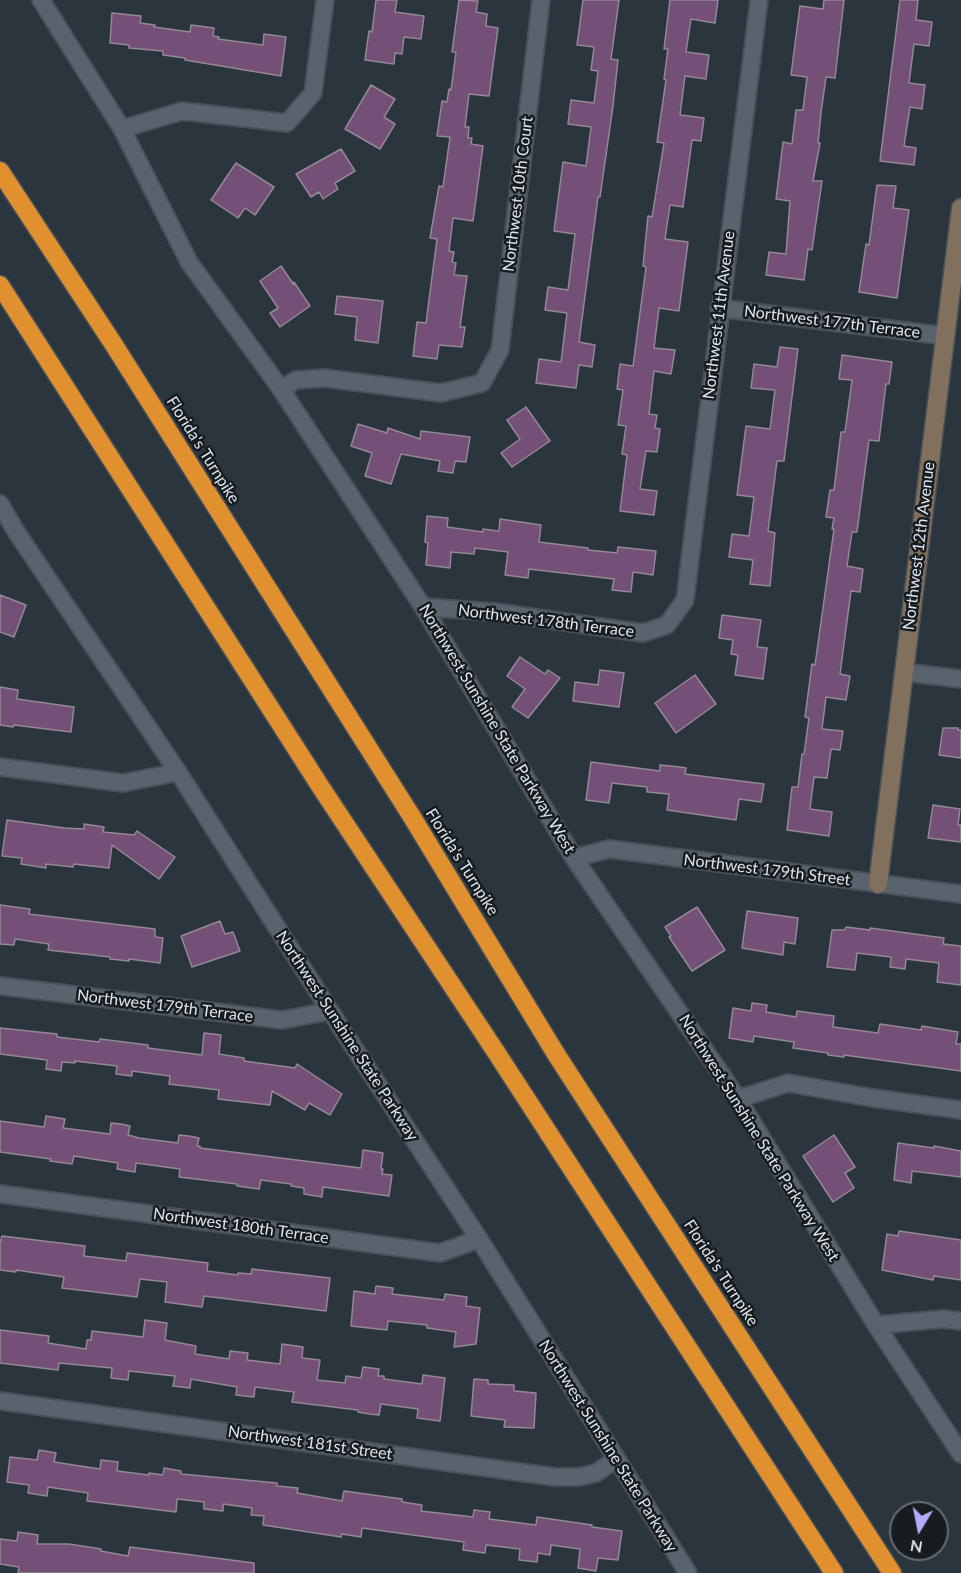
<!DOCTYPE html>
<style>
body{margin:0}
#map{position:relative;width:961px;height:1573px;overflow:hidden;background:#2b353e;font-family:Lato,sans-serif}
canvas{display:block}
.north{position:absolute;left:889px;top:1501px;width:60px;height:60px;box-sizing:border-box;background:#171c20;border:2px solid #676c71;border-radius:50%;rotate:190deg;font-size:16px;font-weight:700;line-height:24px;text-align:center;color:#dee5eb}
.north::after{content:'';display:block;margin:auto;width:21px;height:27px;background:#b1adfa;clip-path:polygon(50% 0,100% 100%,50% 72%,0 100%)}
</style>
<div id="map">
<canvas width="961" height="1573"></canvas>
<div class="north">N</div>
</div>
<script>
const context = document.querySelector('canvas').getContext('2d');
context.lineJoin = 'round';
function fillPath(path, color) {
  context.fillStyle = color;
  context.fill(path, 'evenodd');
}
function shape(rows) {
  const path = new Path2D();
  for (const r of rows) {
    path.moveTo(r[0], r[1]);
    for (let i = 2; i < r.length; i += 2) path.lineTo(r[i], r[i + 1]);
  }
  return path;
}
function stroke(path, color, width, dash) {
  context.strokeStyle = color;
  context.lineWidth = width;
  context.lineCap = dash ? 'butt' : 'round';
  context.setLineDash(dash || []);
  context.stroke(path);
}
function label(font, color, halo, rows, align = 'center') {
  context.font = font + ' Lato,sans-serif';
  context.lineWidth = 5;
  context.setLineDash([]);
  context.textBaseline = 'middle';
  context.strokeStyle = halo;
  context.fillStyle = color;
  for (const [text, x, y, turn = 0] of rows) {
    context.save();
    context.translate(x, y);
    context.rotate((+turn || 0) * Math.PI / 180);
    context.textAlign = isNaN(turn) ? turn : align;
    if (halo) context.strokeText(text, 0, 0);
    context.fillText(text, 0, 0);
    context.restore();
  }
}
const building = shape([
 [376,0,397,0,395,12,424,16,421,39,404,37,402,54,395,53,394,64,365,60,369,31,372,32,376,0],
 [459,0,478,1,476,12,487,14,486,26,498,28,489,96,469,94,465,127,469,127,468,138,472,138,471,144,483,146,473,221,453,218,449,251,454,252,452,262,456,263,454,275,467,276,460,327,465,327,462,347,439,345,437,359,413,356,417,322,426,323,437,239,430,238,439,186,443,187,450,137,437,136,442,101,447,102,449,89,451,90,456,52,452,52,459,0],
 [583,0,619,0,611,59,618,60,613,106,600,197,598,197,579,342,595,345,592,367,579,365,576,388,536,383,539,359,561,362,567,313,545,310,548,287,568,290,575,234,554,231,563,162,586,166,591,127,568,124,571,100,594,103,598,71,591,70,594,47,577,45,583,0],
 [670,0,718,0,715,23,691,19,686,52,709,55,706,79,685,76,680,115,704,118,701,141,692,140,683,207,670,205,665,239,688,242,679,311,659,308,654,348,675,350,671,374,654,371,649,414,657,415,655,428,660,429,657,452,646,451,640,489,657,491,654,515,620,511,627,455,622,454,626,426,618,425,623,390,617,389,620,364,633,366,646,267,643,266,648,216,652,217,664,143,657,142,666,80,664,79,668,49,664,49,670,0],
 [824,0,844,0,835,78,826,77,821,113,818,143,820,143,813,181,822,181,812,250,808,249,804,280,766,275,769,252,786,254,790,201,776,199,783,142,792,144,796,110,803,110,807,77,791,75,800,6,823,9,824,0],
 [900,0,918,0,916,20,932,22,929,46,914,44,909,83,925,85,922,109,910,107,904,146,916,148,914,165,880,161,900,0],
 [112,13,141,16,140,23,155,25,154,27,190,32,191,25,214,28,213,36,219,37,218,39,263,45,264,34,286,37,281,76,185,60,185,58,163,55,163,51,129,48,129,45,110,43,112,13],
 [371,85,395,99,384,117,395,124,380,149,345,129,371,85],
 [341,149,355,171,335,183,338,189,323,199,319,192,311,197,296,174,341,149],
 [236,163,274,187,255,215,245,208,238,218,211,200,236,163],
 [877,185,896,186,893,208,909,210,897,298,859,292,866,244,869,245,877,185],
 [281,266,294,285,294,282,310,306,280,327,270,313,278,308,260,281,281,266],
 [337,296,383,301,378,343,355,340,357,317,335,314,337,296],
 [780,347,798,349,784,461,777,461,768,531,775,533,770,586,750,584,753,560,729,557,732,534,749,536,754,497,737,495,746,426,770,429,775,390,751,388,754,364,777,367,780,347],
 [842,355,892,362,889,384,886,384,879,441,869,440,857,532,852,532,847,566,863,569,860,592,851,591,840,674,850,676,846,700,826,697,822,729,843,731,840,750,831,749,827,778,814,777,810,809,832,812,829,836,787,830,792,787,798,787,802,754,804,754,809,718,805,717,812,664,815,665,834,529,832,529,834,518,826,517,830,490,834,490,841,432,845,432,852,380,839,379,842,355],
 [526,407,550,441,512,467,501,453,520,439,507,420,526,407],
 [358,424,387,433,388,428,420,439,421,431,470,437,466,462,455,461,453,473,438,471,440,461,401,454,391,484,365,476,372,453,351,446,358,424],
 [427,516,448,518,447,527,483,532,483,529,499,531,500,519,541,525,539,542,588,548,588,550,617,553,618,547,656,551,653,575,633,572,631,592,612,590,614,579,529,569,528,578,505,575,508,552,475,548,474,554,451,552,450,568,426,565,428,543,425,542,427,516],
 [0,595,26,605,14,637,0,632,0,595],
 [722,615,761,620,757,647,767,648,763,679,735,675,738,655,731,654,733,640,719,638,722,615],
 [520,657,545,674,548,670,560,678,528,718,512,707,525,689,507,676,520,657],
 [600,670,624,673,619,707,573,701,575,682,598,685,600,670],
 [695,675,716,704,676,733,655,703,695,675],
 [0,687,18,690,17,699,74,707,71,732,14,725,13,727,0,725,0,687],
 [943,728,958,728,958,730,961,730,961,758,939,755,943,728],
 [591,762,660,771,660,765,680,767,686,768,685,774,764,784,761,802,739,799,736,820,667,810,669,794,647,792,647,787,612,783,609,803,586,800,591,762],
 [933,805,960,809,958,825,961,825,961,842,928,838,933,805],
 [7,820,64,828,84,829,84,824,104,827,103,832,134,835,137,831,175,857,159,879,112,845,109,868,74,864,73,867,46,864,46,868,21,864,22,858,2,856,7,820],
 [0,905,30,909,29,914,155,929,155,937,163,938,160,963,129,959,129,961,110,959,110,957,48,950,49,944,15,939,14,945,0,944,0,905],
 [697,907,725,950,692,971,669,937,671,936,665,927,697,907],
 [747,911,798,918,795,944,784,942,783,955,742,948,747,911],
 [220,921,225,934,233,932,240,951,192,967,181,936,220,921],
 [846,927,870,930,870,928,944,938,943,944,961,946,961,985,937,982,939,963,906,959,905,969,890,967,891,957,857,953,855,970,827,967,832,930,845,930,846,927],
 [752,1003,767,1005,766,1012,796,1017,797,1011,834,1016,833,1027,878,1033,880,1024,921,1030,922,1026,958,1032,956,1044,961,1044,961,1071,844,1055,844,1057,828,1055,828,1053,793,1048,794,1042,754,1036,753,1042,729,1038,733,1008,751,1011,752,1003],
 [0,1028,57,1034,57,1037,99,1042,100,1039,148,1045,148,1048,202,1055,204,1033,221,1035,219,1054,244,1058,244,1061,295,1068,297,1064,342,1094,330,1115,309,1103,305,1110,272,1091,270,1105,218,1099,219,1090,169,1084,170,1076,132,1071,132,1076,116,1074,117,1066,75,1061,75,1063,62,1062,61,1071,46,1069,47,1060,0,1054,0,1028],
 [46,1116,65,1119,63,1128,110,1134,111,1123,121,1124,130,1126,128,1135,139,1138,178,1143,179,1135,189,1136,199,1138,197,1146,200,1146,200,1148,361,1168,363,1150,383,1153,381,1169,383,1169,382,1174,392,1175,389,1196,323,1187,322,1197,304,1194,304,1188,291,1186,291,1184,261,1180,259,1189,237,1186,237,1184,179,1177,180,1169,136,1163,135,1172,117,1169,118,1163,74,1156,72,1164,50,1161,51,1159,0,1152,0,1121,44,1127,46,1116],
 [834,1135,855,1167,845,1173,854,1188,833,1202,803,1156,834,1135],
 [898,1143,934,1148,934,1146,961,1151,961,1177,912,1171,911,1183,894,1180,898,1143],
 [899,1231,961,1240,961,1280,934,1276,933,1280,882,1270,887,1234,898,1236,899,1231],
 [2,1236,85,1246,84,1256,126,1261,127,1253,208,1263,207,1271,238,1275,238,1273,251,1274,252,1269,330,1278,326,1311,204,1296,202,1307,165,1302,167,1282,140,1279,137,1297,62,1288,64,1277,16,1270,16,1272,0,1270,0,1243,2,1236],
 [376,1286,393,1288,392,1294,444,1300,445,1294,467,1297,466,1306,480,1308,476,1344,454,1347,456,1332,427,1328,427,1325,388,1321,387,1330,351,1326,354,1291,375,1294,376,1286],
 [145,1320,167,1323,165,1340,196,1346,195,1354,229,1359,230,1351,248,1353,247,1360,280,1364,282,1344,303,1347,302,1358,320,1360,317,1380,345,1383,346,1376,361,1378,363,1367,379,1369,378,1376,384,1376,384,1379,422,1384,423,1375,445,1378,440,1421,417,1418,418,1409,381,1404,379,1415,369,1414,358,1412,358,1410,292,1402,294,1392,255,1387,254,1397,236,1395,237,1387,191,1379,190,1388,173,1386,175,1376,129,1371,128,1380,111,1378,112,1368,59,1363,58,1370,0,1363,0,1330,49,1336,48,1343,86,1349,87,1340,91,1340,92,1331,143,1337,145,1320],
 [474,1379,488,1380,488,1384,514,1385,514,1391,536,1393,534,1428,504,1427,505,1420,471,1416,474,1379],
 [39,1450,56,1453,54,1462,100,1469,101,1460,118,1462,117,1471,149,1475,149,1473,163,1475,164,1468,181,1471,181,1474,277,1483,277,1486,298,1488,297,1493,342,1501,344,1491,402,1499,402,1502,422,1505,421,1511,473,1517,474,1510,490,1512,489,1519,536,1525,537,1517,592,1525,592,1527,622,1531,618,1560,598,1558,596,1571,578,1568,580,1549,551,1545,550,1555,538,1553,537,1562,519,1560,520,1549,486,1545,485,1553,463,1550,464,1542,362,1528,361,1537,342,1534,341,1537,263,1525,264,1516,251,1515,252,1508,223,1504,223,1511,204,1509,204,1502,177,1499,176,1512,87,1501,88,1493,48,1487,47,1496,28,1493,29,1485,7,1482,10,1457,37,1460,39,1450],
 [18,1532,38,1535,37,1544,69,1544,101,1549,101,1551,128,1556,130,1547,254,1563,254,1573,18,1573,19,1567,0,1564,0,1539,17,1541,18,1532]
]);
const street = shape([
 [41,0,122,129,189,262,281,389,423,607,574,858,738,1099,876,1325,961,1454],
 [122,129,182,111,287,123,313,93,325,0],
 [719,308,946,336],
 [281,389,296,380,324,378,441,393,482,383,500,350,541,0],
 [0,504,17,533,178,772,330,1011,479,1239,688,1573],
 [423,607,494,612,643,633,667,625,685,600,759,0],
 [904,672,961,679],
 [0,767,123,783,178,772],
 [574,858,609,849,961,894],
 [0,986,282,1020,330,1011],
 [738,1099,788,1083,873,1098,961,1110],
 [0,1194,440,1253,479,1239],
 [876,1325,943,1319,961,1321],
 [0,1401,555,1477,579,1477,596,1473,616,1459]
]);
const secondary = shape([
 [878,884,961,208]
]);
const highway = shape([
 [0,171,114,345,412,817,556,1054,892,1573],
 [0,285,322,789,496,1052,834,1573]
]);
const streetNames = [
 ["Northwest 10th Court",518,194,-83],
 ["Northwest 11th Avenue",719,315,-83],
 ["Northwest 177th Terrace",832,322,7],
 ["Florida's Turnpike",203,450,58],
 ["Northwest 12th Avenue",919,546,-83],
 ["Northwest 178th Terrace",546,621,7],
 ["Northwest Sunshine State Parkway West",497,729,59],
 ["Florida's Turnpike",462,862,58],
 ["Northwest 179th Street",767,870,7],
 ["Northwest 179th Terrace",165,1006,7],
 ["Northwest Sunshine State Parkway",347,1036,57],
 ["Northwest Sunshine State Parkway West",759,1138,58],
 ["Northwest 180th Terrace",241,1226,8],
 ["Florida's Turnpike",721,1273,57],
 ["Northwest 181st Street",310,1443,8],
 ["Northwest Sunshine State Parkway",608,1446,58]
];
fillPath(building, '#755076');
stroke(building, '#938893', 1.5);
stroke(street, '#485058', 20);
stroke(secondary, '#485058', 21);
stroke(highway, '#485058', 21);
stroke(street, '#58636e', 16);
stroke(secondary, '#81705b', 18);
stroke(highway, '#e0902e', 18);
label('16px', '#dee5eb', '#171c20', streetNames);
</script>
